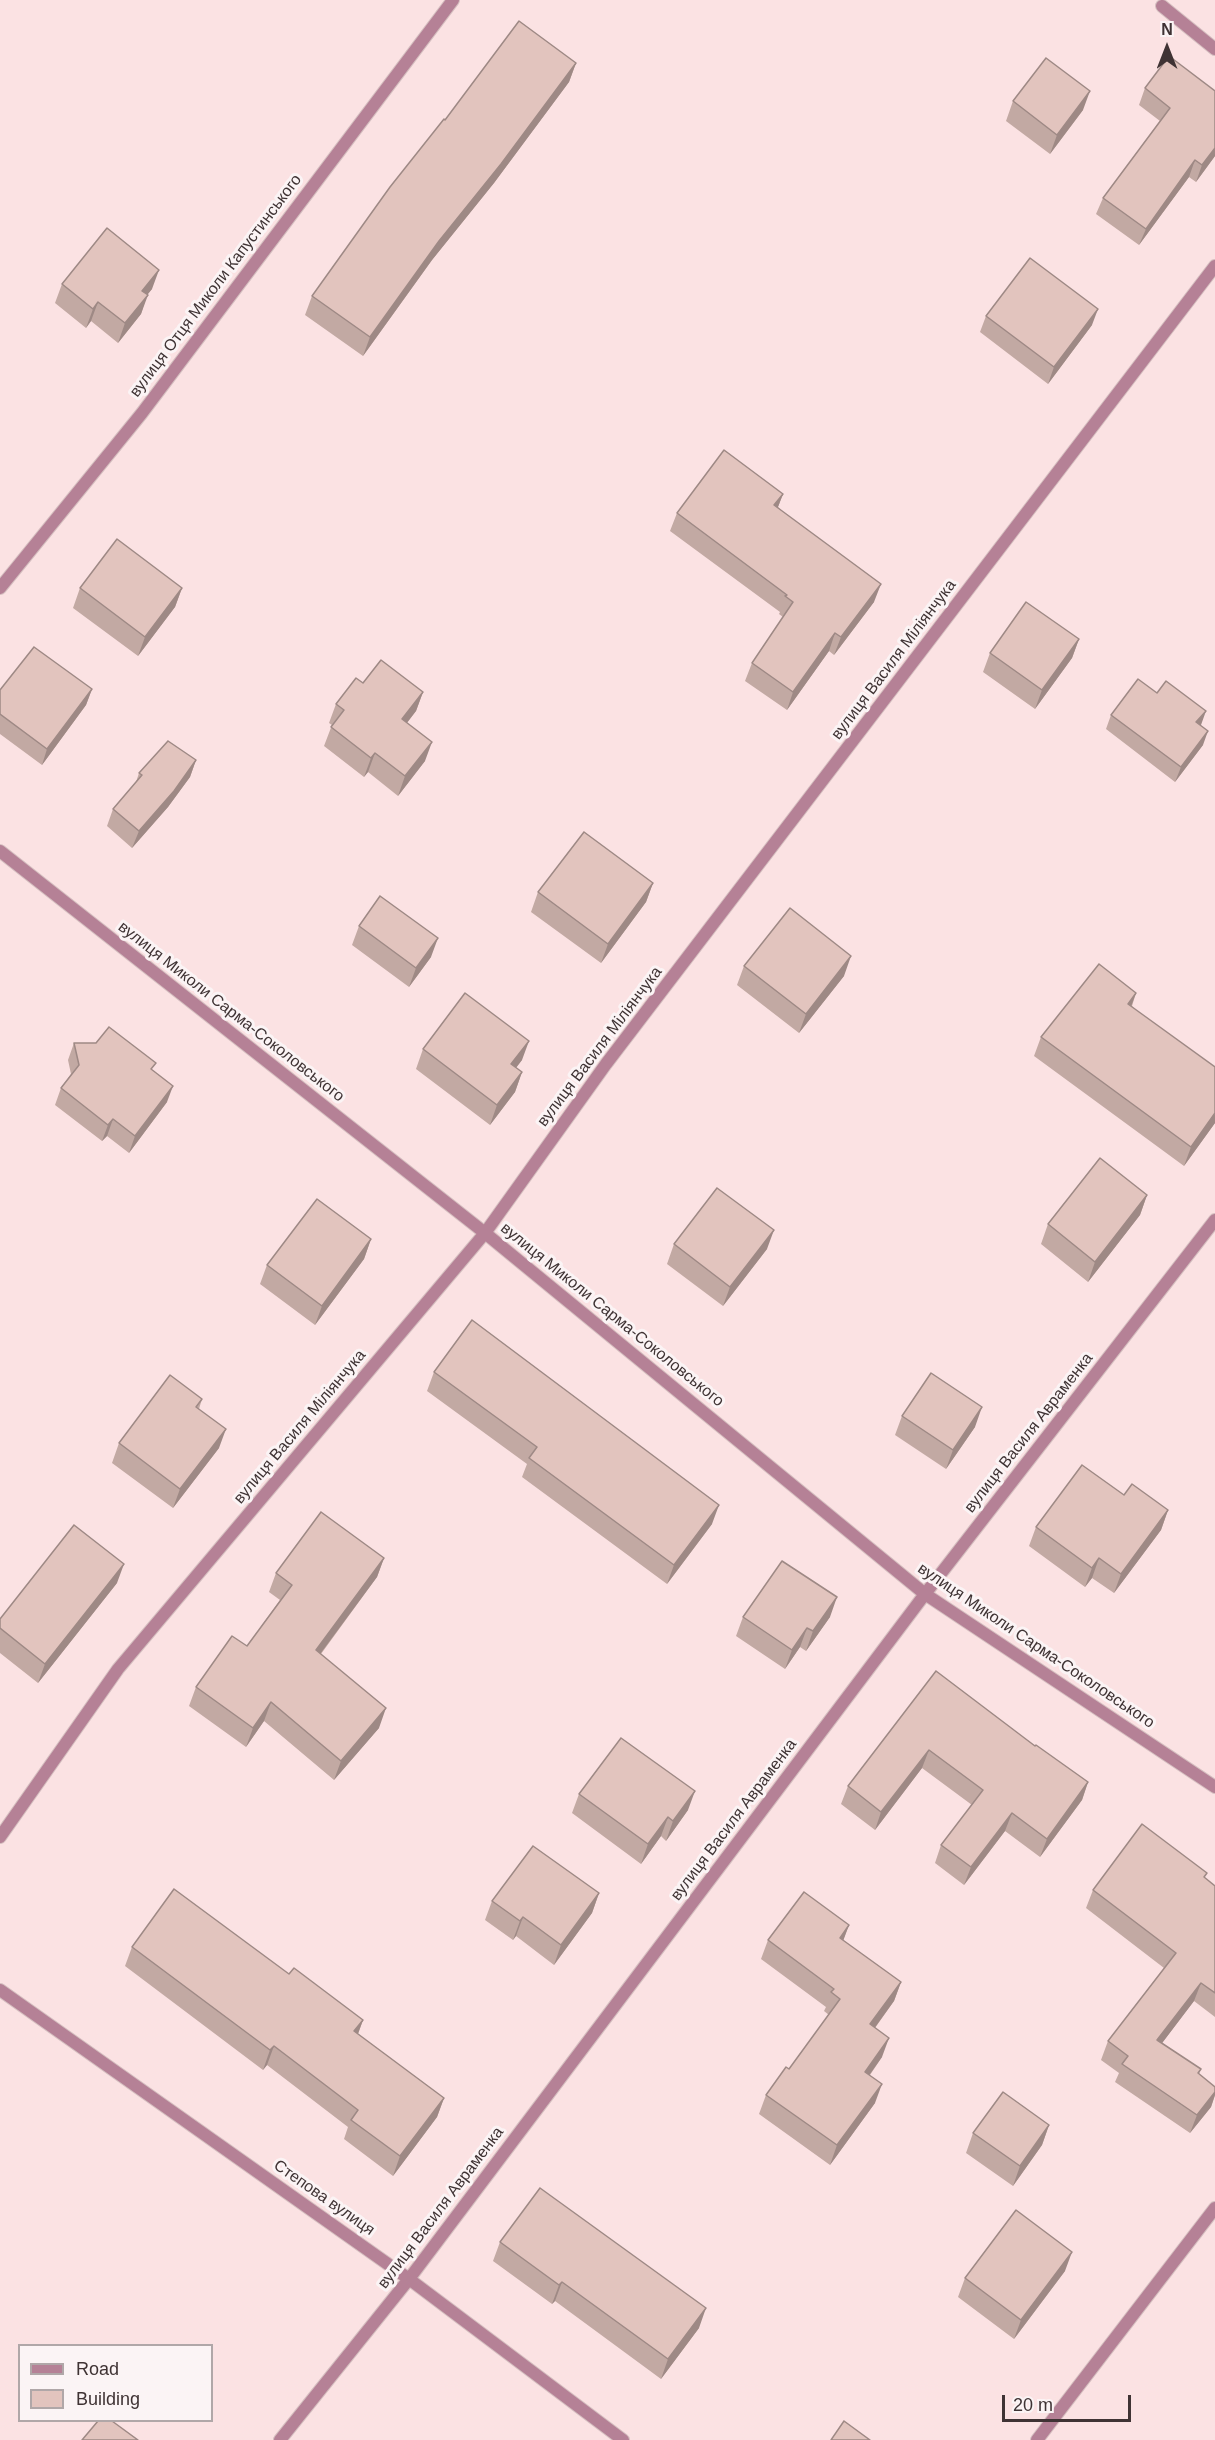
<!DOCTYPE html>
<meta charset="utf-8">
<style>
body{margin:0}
#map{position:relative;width:1215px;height:2440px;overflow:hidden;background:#fbe2e3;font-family:Helvetica,sans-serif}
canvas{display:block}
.legend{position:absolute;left:18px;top:2344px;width:195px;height:78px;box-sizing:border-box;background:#fbf4f5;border:2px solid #b0a7a8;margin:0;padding:8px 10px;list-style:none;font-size:18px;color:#3f3334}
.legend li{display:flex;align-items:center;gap:12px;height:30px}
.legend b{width:30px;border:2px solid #b0a7a8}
.north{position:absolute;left:1137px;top:18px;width:60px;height:60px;-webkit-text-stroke:4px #fbf4f5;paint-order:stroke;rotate:0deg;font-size:16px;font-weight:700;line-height:24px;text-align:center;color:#3f3334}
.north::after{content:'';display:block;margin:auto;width:21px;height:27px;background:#3f3334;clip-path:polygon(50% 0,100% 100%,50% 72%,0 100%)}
.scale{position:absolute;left:1002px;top:2395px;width:129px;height:27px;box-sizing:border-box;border:3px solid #3f3334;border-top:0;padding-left:8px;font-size:18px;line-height:21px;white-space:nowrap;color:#3f3334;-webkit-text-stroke:4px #fbf4f5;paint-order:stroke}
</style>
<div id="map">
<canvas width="1215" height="2440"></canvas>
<ul class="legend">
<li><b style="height:8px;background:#b58196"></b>Road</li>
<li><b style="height:16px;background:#e2c4be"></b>Building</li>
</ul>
<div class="north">N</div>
<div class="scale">20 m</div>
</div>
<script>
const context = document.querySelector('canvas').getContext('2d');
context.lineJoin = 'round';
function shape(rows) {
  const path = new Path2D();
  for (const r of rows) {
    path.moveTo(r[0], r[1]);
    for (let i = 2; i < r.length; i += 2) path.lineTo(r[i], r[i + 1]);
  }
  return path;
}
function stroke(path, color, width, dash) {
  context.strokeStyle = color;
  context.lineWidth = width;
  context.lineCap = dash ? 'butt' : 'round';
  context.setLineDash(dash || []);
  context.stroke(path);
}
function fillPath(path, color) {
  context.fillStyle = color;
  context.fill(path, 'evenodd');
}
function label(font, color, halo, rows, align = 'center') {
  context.font = font + ' Helvetica,sans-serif';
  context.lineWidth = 6;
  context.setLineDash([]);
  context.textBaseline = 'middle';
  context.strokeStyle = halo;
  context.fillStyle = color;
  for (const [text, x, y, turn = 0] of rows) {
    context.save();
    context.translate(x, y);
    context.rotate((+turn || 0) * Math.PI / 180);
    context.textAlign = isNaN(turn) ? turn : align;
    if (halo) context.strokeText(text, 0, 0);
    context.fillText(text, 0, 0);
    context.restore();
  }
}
const minor = shape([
 [1162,6,1215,49],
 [0,588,142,413,453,0],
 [0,851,485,1233,925,1594,1215,1787],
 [0,1837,118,1669,485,1233,606,1064,1215,266],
 [0,1990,409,2279,623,2440],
 [280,2440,409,2279,925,1594,1215,1220],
 [1037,2440,1215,2208]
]);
const wall = shape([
 [576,63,569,82,494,183,432,260,363,356,305,315,312,296,445,120],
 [1145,88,1215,91,1215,156,1196,182,1189,177,1139,245,1096,214,1103,198,1160,121,1139,105],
 [1013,101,1083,110,1050,154,1006,121],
 [62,284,152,289,147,295,141,314,118,343,91,321,86,328,55,303],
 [986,316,1092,325,1048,384,980,332],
 [783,494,778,507,874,602,834,655,829,651,787,710,745,681,752,663,783,617,779,614,780,612,670,531,677,513],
 [80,588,182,588,175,607,138,656,73,608],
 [1079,639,1072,658,1035,709,983,672,990,653],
 [363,683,423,692,416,711,407,723,425,761,398,796,368,772,364,777,324,746,332,725,329,723,336,704],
 [92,689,86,705,42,765,0,734,0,690],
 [1111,715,1200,725,1203,745,1175,782,1106,729],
 [196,760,190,777,168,807,132,848,107,826,113,809,136,782,139,773],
 [653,883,646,902,601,963,531,912,538,892],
 [359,926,431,957,409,987,352,945],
 [744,966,844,976,799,1033,737,985],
 [1136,993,1132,1006,1215,1123,1184,1166,1034,1056,1041,1037],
 [74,1043,154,1071,167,1102,129,1153,107,1136,102,1141,55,1105,61,1088,71,1074,68,1060],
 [423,1049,522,1060,516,1068,522,1072,515,1092,490,1125,416,1069],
 [1147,1195,1140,1215,1088,1282,1041,1244,1048,1224],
 [371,1239,364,1259,315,1325,260,1284,267,1265],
 [674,1244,767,1249,723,1306,667,1264],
 [434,1372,712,1524,667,1584,522,1477,527,1464,427,1391],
 [202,1399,199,1409,219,1448,173,1508,112,1463,119,1443],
 [902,1416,975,1427,946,1469,895,1435],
 [1168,1510,1161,1530,1114,1593,1092,1578,1085,1587,1029,1546,1036,1527],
 [384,1558,377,1577,321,1654,379,1728,334,1780,264,1721,246,1747,189,1706,196,1687,247,1646,280,1600,269,1592,276,1573],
 [117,1583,38,1683,0,1653,0,1619],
 [743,1617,830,1617,806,1651,800,1647,785,1669,736,1636],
 [936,1671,1035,1746,1088,1782,1082,1800,1040,1857,1005,1831,964,1885,935,1863,941,1845,972,1805,922,1768,875,1830,841,1804,848,1786],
 [579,1794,688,1810,666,1841,661,1836,641,1864,572,1813],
 [1205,1878,1215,1886,1215,2017,1194,2001,1162,2043,1201,2069,1199,2074,1215,2087,1215,2095,1211,2107,1190,2133,1115,2082,1119,2073,1101,2060,1108,2041,1164,1968,1086,1908,1093,1890],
 [599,1893,592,1913,554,1965,516,1936,513,1940,485,1920,492,1901],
 [849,1925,843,1940,901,1982,894,2001,875,2028,882,2057,870,2075,875,2103,830,2165,759,2114,766,2095,789,2069,829,2015,824,2011,826,2007,761,1959,768,1940],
 [132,1947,289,1974,363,2020,358,2034,444,2098,437,2117,393,2176,344,2139,348,2127,267,2065,263,2070,125,1966],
 [1049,2125,1042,2145,1013,2186,966,2153,973,2133],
 [500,2242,699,2328,661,2379,555,2301,552,2304,493,2261],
 [1065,2271,1014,2339,958,2297,965,2278]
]);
const shadedWall = shape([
 [576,63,569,82,494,183,432,260,363,356,370,337,439,241],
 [1090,91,1083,110,1050,154,1057,135],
 [1215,148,1215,156,1196,182,1202,165],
 [1195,160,1189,177,1139,245,1146,229],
 [159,270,152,289,135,310,142,291],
 [148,295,141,314,118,343,125,323],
 [98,302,91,321,86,328,93,309],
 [1098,309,1092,325,1048,384,1054,367],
 [783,494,776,512,774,505],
 [881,584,874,602,834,655,841,637],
 [182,588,175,607,138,656,145,637],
 [835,633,829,651,787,710,793,692],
 [1079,639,1072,658,1035,709,1042,690],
 [92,689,86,705,42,765,47,749],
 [423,692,416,711,395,738,402,719],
 [1206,711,1201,725,1191,737,1196,722],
 [1208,731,1203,745,1175,782,1181,767],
 [432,742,425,761,398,796,405,776],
 [375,753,368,772,364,777,371,758],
 [196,760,190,777,168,807,132,848,139,831],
 [653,883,646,902,601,963,608,944],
 [438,938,431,957,409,987,416,968],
 [851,956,844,976,799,1033,806,1014],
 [1136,993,1129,1012,1128,1004],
 [529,1041,522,1060,504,1083,511,1064],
 [522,1072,515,1092,490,1125,497,1105],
 [173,1086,167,1102,129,1153,135,1136],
 [1215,1113,1215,1123,1184,1166,1191,1147],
 [113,1119,107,1136,102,1141,108,1125],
 [1147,1195,1140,1215,1088,1282,1095,1262],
 [774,1230,767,1249,723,1306,730,1287],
 [371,1239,364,1259,315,1325,322,1306],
 [982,1407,975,1427,946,1469,953,1450],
 [226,1429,219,1448,173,1508,180,1489],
 [719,1505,712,1524,667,1584,674,1565],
 [1168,1510,1161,1530,1114,1593,1121,1574],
 [384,1558,377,1577,309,1669,316,1650],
 [1099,1558,1092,1578,1085,1587,1092,1568],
 [124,1564,117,1583,38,1683,45,1664],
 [837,1597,830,1617,806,1651,813,1631],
 [807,1628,800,1647,785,1669,792,1650],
 [271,1702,264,1721,246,1747,253,1728],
 [386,1708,379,1728,334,1780,341,1761],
 [929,1750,922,1768,875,1830,881,1812],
 [1088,1782,1082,1800,1040,1857,1047,1839],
 [695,1791,688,1810,666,1841,673,1821],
 [1012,1813,1005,1831,964,1885,971,1867],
 [668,1817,661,1836,641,1864,648,1844],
 [599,1893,592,1913,554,1965,561,1945],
 [523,1917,516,1936,513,1940,520,1921],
 [849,1925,842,1944,840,1938],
 [901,1982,894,2001,863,2044,870,2024],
 [1201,1983,1194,2001,1150,2059,1157,2040],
 [363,2020,356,2039,354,2031],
 [889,2038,882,2057,858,2091,865,2072],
 [274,2046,267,2065,263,2070,270,2050],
 [882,2084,875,2103,830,2165,837,2145],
 [1215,2092,1215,2095,1211,2107,1190,2133,1197,2115],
 [444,2098,437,2117,393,2176,400,2156],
 [1049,2125,1042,2145,1013,2186,1020,2166],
 [1072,2252,1065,2271,1014,2339,1021,2320],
 [562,2282,555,2301,552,2304,559,2285],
 [706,2308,699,2328,661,2379,668,2359]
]);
const building = shape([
 [519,21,576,63,501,164,439,241,370,337,312,296,390,187,444,119,445,120,519,21],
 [1169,56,1215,91,1215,148,1202,165,1195,160,1146,229,1103,198,1170,108,1145,88,1169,56],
 [1046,58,1090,91,1057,135,1013,101,1046,58],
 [107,228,159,270,142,291,148,295,125,323,98,302,93,309,62,284,107,228],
 [1030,258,1098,309,1054,367,986,316,1030,258],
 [724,450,783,494,774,505,881,584,841,637,835,633,793,692,752,663,793,602,785,596,787,595,677,513,724,450],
 [117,539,182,588,145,637,80,588,117,539],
 [1026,602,1079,639,1042,690,990,653,1026,602],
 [34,647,92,689,47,749,0,714,0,690,34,647],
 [381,660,423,692,402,719,432,742,405,776,375,753,371,758,331,727,344,710,336,704,356,678,363,683,381,660],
 [1138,679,1157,693,1166,681,1206,711,1196,722,1208,731,1181,767,1111,715,1138,679],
 [168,741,196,760,174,791,139,831,113,809,142,775,139,773,168,741],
 [584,832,653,883,608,944,538,892,584,832],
 [380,896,438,938,416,968,359,926,380,896],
 [790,908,851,956,806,1014,744,966,790,908],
 [1099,964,1136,993,1128,1004,1215,1067,1215,1113,1191,1147,1041,1037,1099,964],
 [465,993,529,1041,511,1064,522,1072,497,1105,423,1049,465,993],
 [109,1027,156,1063,151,1069,173,1086,135,1136,113,1119,108,1125,61,1088,79,1065,74,1043,96,1043,109,1027],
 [1100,1158,1147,1195,1095,1262,1048,1224,1100,1158],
 [717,1188,774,1230,730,1287,674,1244,717,1188],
 [317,1199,371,1239,322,1306,267,1265,317,1199],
 [472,1320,719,1505,674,1565,529,1458,537,1447,434,1372,472,1320],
 [931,1373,982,1407,953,1450,902,1416,931,1373],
 [170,1375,202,1399,196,1407,226,1429,180,1489,119,1443,170,1375],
 [1082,1465,1124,1495,1132,1484,1168,1510,1121,1574,1099,1558,1092,1568,1036,1527,1082,1465],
 [321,1512,384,1558,316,1650,386,1708,341,1761,271,1702,253,1728,196,1687,232,1636,247,1646,292,1585,276,1573,321,1512],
 [74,1525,124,1564,45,1664,0,1628,0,1619,74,1525],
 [782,1561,837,1597,813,1631,807,1628,792,1650,743,1617,782,1561],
 [936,1671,1035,1746,1036,1745,1088,1782,1047,1839,1012,1813,971,1867,941,1845,983,1790,929,1750,881,1812,848,1786,936,1671],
 [621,1738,695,1791,673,1821,668,1817,648,1844,579,1794,621,1738],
 [1142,1824,1207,1873,1204,1877,1215,1886,1215,1993,1201,1983,1157,2040,1201,2069,1198,2073,1215,2087,1215,2092,1197,2115,1122,2064,1128,2056,1108,2041,1176,1953,1093,1890,1142,1824],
 [533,1846,599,1893,561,1945,523,1917,520,1921,492,1901,533,1846],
 [174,1889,289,1974,294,1968,363,2020,354,2031,444,2098,400,2156,351,2120,358,2110,274,2046,270,2050,132,1947,174,1889],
 [804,1892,849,1925,840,1938,901,1982,870,2024,889,2038,865,2072,882,2084,837,2145,766,2095,786,2067,789,2069,840,1999,831,1992,834,1989,768,1940,804,1892],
 [1003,2092,1049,2125,1020,2166,973,2133,1003,2092],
 [540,2188,706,2308,668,2359,562,2282,559,2285,500,2242,540,2188],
 [1016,2210,1072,2252,1021,2320,965,2278,1016,2210],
 [98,2421,112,2421,138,2440,82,2440,98,2421],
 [844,2421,870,2440,831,2440,844,2421]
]);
const streetNames = [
 ["вулиця Отця Миколи Капустинського",216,286,-53],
 ["вулиця Василя Міліянчука",894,660,-53],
 ["вулиця Миколи Сарма-Соколовського",231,1012,38],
 ["вулиця Василя Міліянчука",600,1047,-53],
 ["вулиця Миколи Сарма-Соколовського",612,1315,39],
 ["вулиця Василя Міліянчука",300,1427,-50],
 ["вулиця Василя Авраменка",1029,1433,-52],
 ["вулиця Миколи Сарма-Соколовського",1036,1646,34],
 ["вулиця Василя Авраменка",734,1820,-53],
 ["Степова вулиця",324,2198,35],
 ["вулиця Василя Авраменка",441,2208,-53]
];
stroke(minor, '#d5bfc0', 14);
stroke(minor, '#b58196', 12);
fillPath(wall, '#c2a9a3');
fillPath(shadedWall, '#9e8985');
fillPath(building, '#e2c4be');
stroke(building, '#9e8985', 1.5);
label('16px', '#3f3334', '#fbf4f5', streetNames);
</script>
